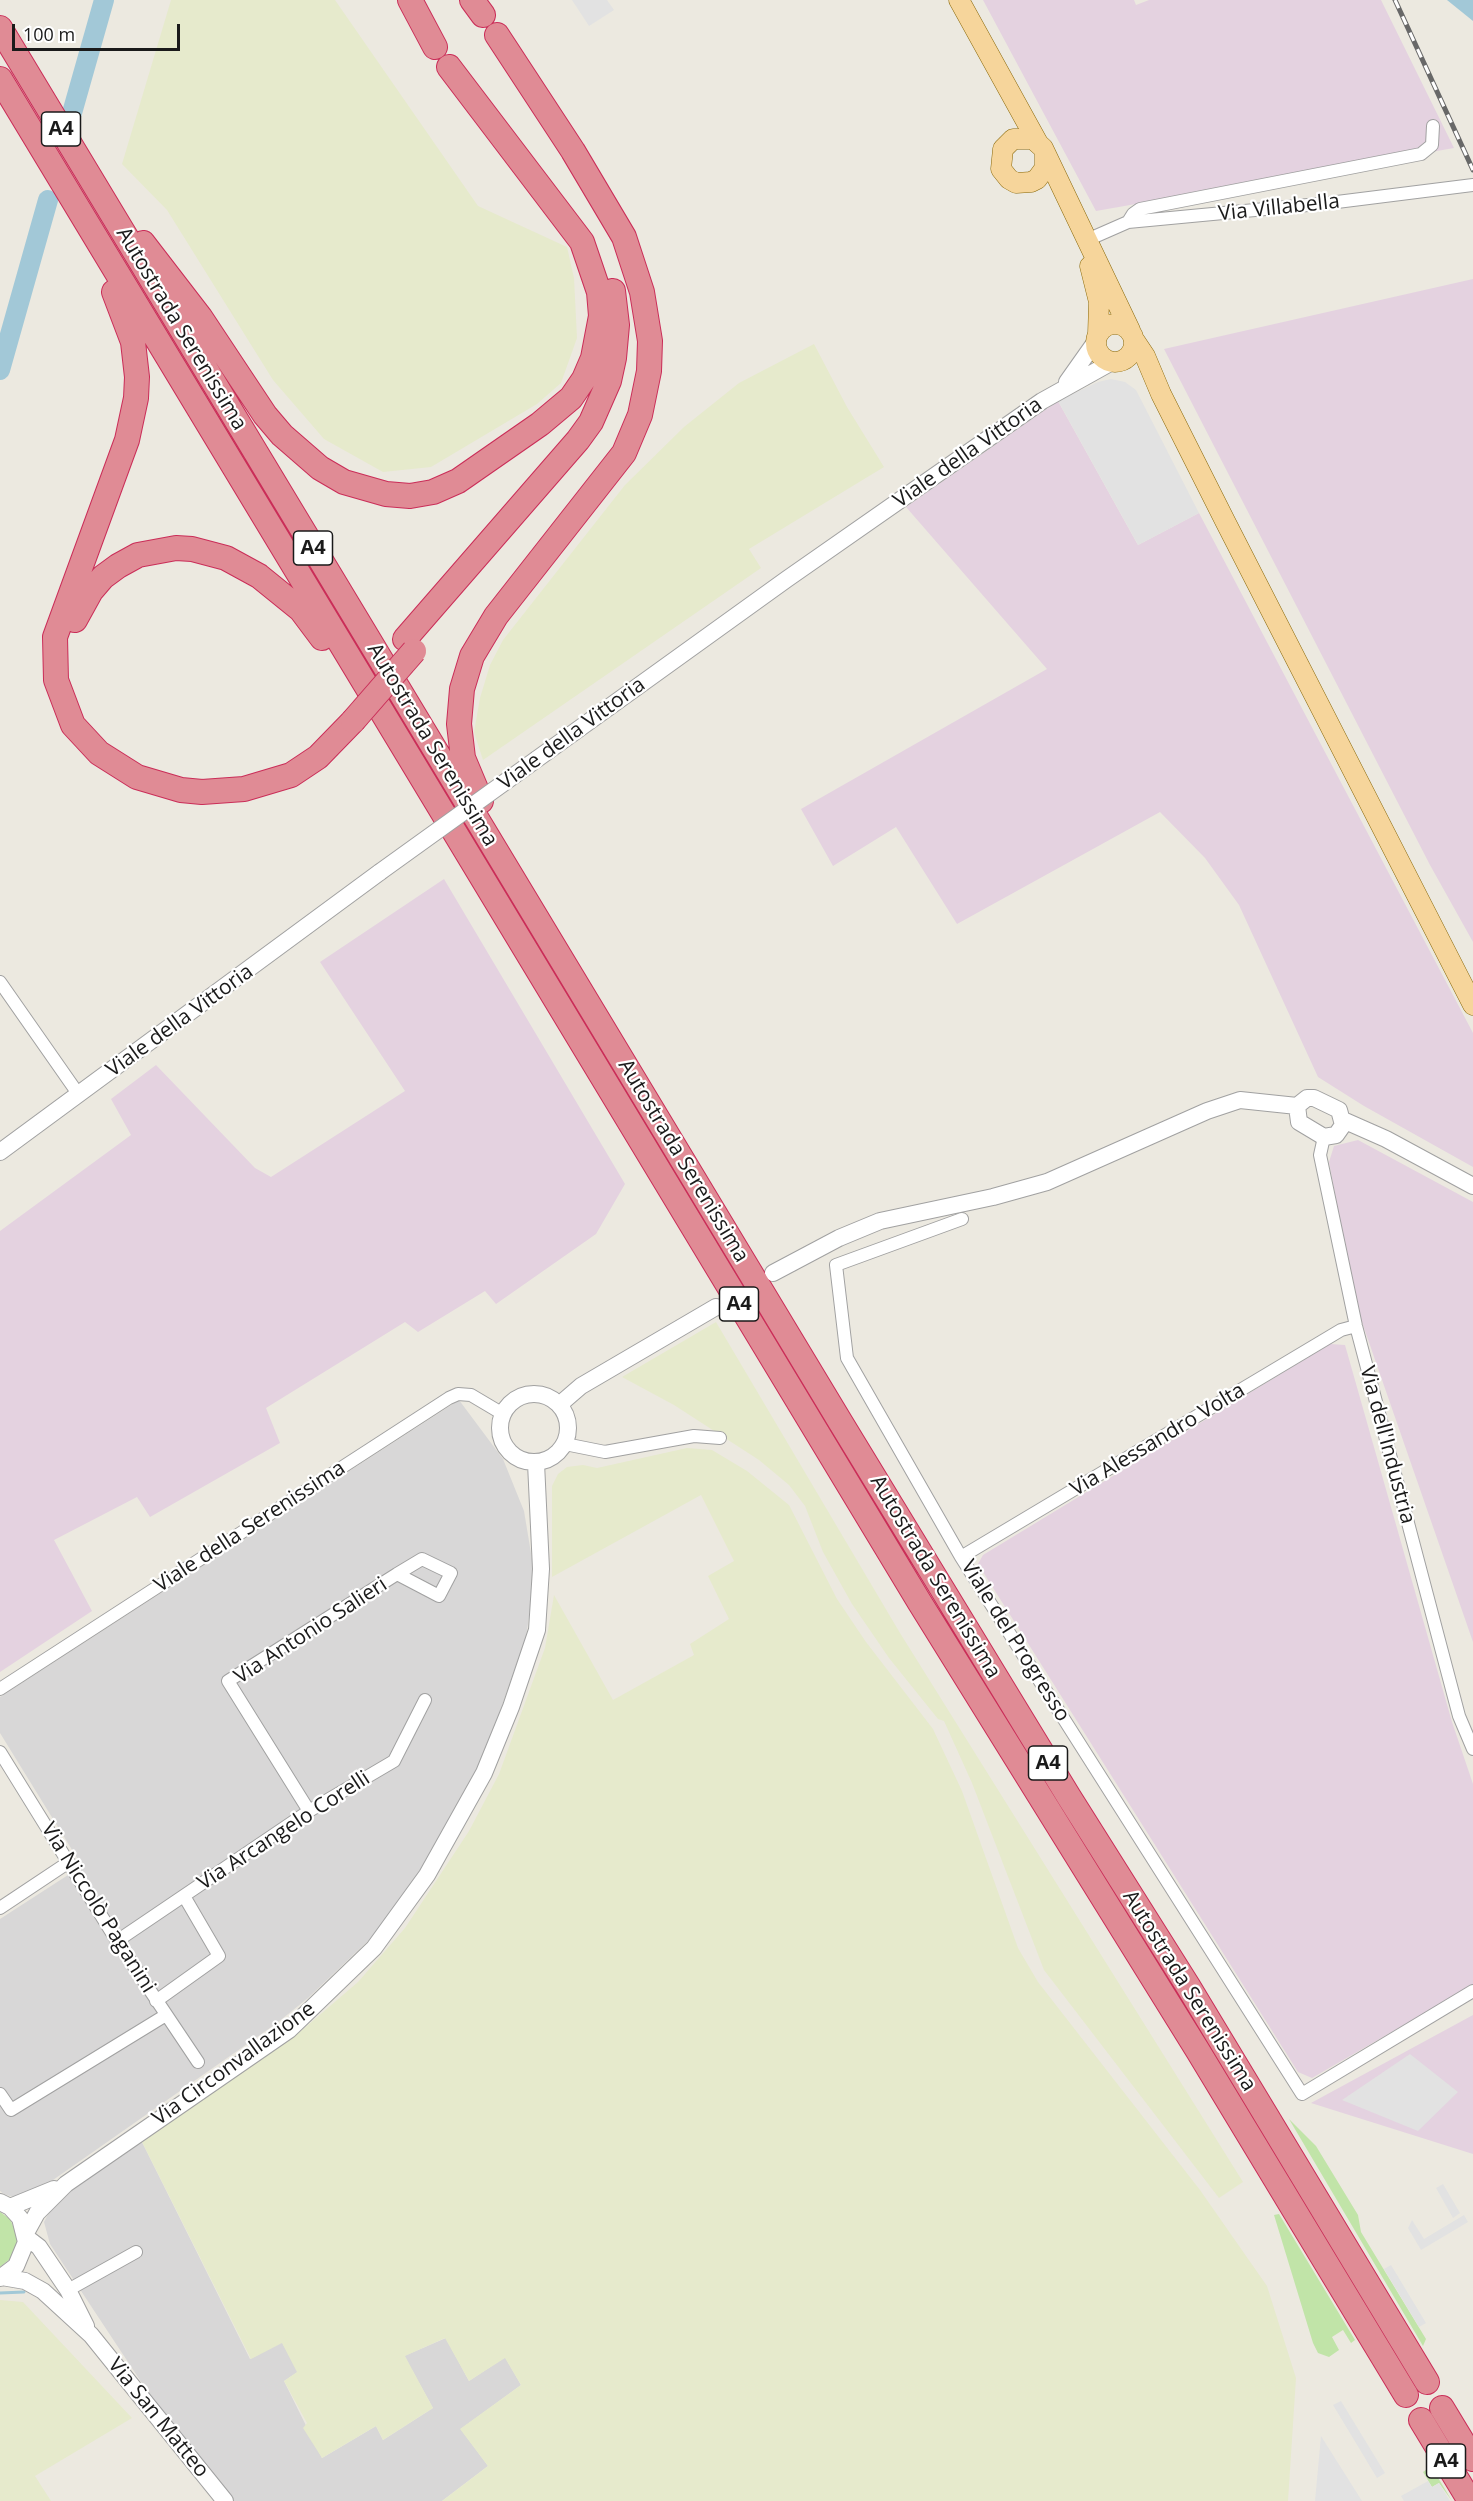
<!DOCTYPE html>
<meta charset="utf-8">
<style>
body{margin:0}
#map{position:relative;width:1473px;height:2501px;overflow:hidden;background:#ece9e0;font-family:"Open Sans",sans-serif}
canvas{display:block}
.scale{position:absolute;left:12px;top:24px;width:168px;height:27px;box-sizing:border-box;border:3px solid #1a1a1a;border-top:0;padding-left:8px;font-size:18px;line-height:21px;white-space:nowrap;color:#1a1a1a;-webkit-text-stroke:4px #fff;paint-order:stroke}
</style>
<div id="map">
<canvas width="1473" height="2501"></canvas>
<div class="scale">100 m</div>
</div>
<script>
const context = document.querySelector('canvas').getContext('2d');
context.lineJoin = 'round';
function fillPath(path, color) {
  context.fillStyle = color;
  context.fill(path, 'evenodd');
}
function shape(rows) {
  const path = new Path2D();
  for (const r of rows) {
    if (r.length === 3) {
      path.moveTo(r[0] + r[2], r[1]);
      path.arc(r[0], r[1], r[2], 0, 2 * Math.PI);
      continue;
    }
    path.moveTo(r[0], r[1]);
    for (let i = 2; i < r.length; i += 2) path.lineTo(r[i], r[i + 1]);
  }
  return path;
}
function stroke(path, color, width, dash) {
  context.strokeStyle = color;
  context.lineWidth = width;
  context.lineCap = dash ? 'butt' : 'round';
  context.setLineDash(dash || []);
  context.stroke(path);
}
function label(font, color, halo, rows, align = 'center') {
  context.font = font + ' "Open Sans",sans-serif';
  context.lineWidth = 4.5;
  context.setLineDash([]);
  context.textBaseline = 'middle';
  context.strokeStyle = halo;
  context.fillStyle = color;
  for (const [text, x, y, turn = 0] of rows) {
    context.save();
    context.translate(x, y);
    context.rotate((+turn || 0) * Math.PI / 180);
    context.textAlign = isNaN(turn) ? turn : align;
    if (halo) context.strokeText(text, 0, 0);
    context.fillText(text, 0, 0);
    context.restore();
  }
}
const residential = shape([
 [459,1400,503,1459,524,1511,535,1577,526,1637,480,1768,417,1876,371,1938,308,1998,277,2023,33,2194,19,2199,4,2194,0,2191,0,1919,82,1866,0,1733,0,1697],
 [142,2142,250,2359,282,2342,298,2372,284,2381,322,2458,376,2426,383,2440,433,2408,404,2356,446,2338,469,2381,505,2357,521,2385,461,2429,488,2466,442,2501,225,2501,202,2474,50,2244,44,2222,55,2201]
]);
const industrial = shape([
 [983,0,1134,0,1136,5,1149,0,1381,0,1454,148,1096,211],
 [1473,279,1473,942,1430,865,1164,349],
 [1058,401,1138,545,1199,513,1473,1033,1473,1167,1364,1106,1318,1077,1239,905,1205,858,1160,812,957,924,896,827,833,866,801,809,1047,669,906,507],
 [444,879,625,1184,596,1234,496,1304,485,1291,418,1332,405,1322,266,1408,280,1443,150,1517,137,1497,54,1540,92,1611,0,1672,0,1231,131,1135,111,1099,156,1065,255,1168,271,1177,405,1091,320,962],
 [1358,1140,1473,1202,1473,1642,1355,1302,1329,1162,1334,1146],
 [1330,1344,1345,1345,1452,1722,1473,1784,1473,1985,1312,2078,1298,2072,978,1564,983,1555],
 [1473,2015,1473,2154,1311,2103]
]);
const farmland = shape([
 [171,0,335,0,478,206,567,247,574,278,577,338,561,383,537,404,431,467,383,472,324,439,273,380,167,210,122,164],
 [814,344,847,407,884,467,749,549,761,568,483,760,474,732,480,698,490,665,503,640,625,485,684,427,739,383],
 [716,1322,900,1633,1243,2182,1219,2198,1044,1970,972,1783,944,1721,938,1719,889,1658,852,1604,823,1552,805,1506,789,1485,759,1460,674,1405,622,1377],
 [687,1448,712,1450,747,1471,789,1505,837,1599,866,1642,933,1729,962,1791,1018,1948,1038,1982,1200,2190,1267,2286,1296,2378,1288,2501,442,2501,488,2466,460,2429,521,2385,505,2358,469,2381,445,2338,405,2356,433,2408,383,2440,376,2426,322,2458,303,2428,307,2423,284,2381,297,2372,282,2343,251,2359,142,2142,294,2037,358,1982,405,1928,469,1831,499,1774,545,1648,554,1595,613,1700,694,1655,690,1644,729,1619,708,1576,734,1561,701,1495,552,1577,552,1486,558,1474,567,1467,583,1465,597,1468],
 [0,2300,23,2302,132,2418,35,2476,51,2501,0,2501]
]);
const grass = shape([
 [1289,2119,1316,2146,1358,2215,1361,2232,1426,2339,1423,2346],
 [0,2212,10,2219,17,2235,17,2244,10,2259,0,2267],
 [1279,2214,1355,2340,1351,2343,1343,2330,1332,2337,1339,2350,1329,2357,1318,2353,1313,2343,1274,2215],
 [1431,2466,1452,2501,1439,2483,1432,2487,1423,2472]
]);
const parking = shape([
 [572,0,607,0,614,10,589,26],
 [1111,379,1125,382,1136,390,1199,513,1138,545,1058,401,1098,382],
 [1410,2054,1458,2092,1418,2131,1342,2100],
 [1443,2184,1460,2213,1453,2218,1436,2188],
 [1464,2215,1468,2222,1421,2250,1408,2228,1412,2220,1424,2239],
 [1391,2265,1426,2323,1419,2327,1384,2269],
 [1341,2401,1385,2473,1377,2478,1333,2405],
 [1321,2436,1362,2501,1315,2501],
 [1428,2481,1432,2487,1439,2483,1450,2501,1404,2501,1401,2496]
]);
const water = shape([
 [1447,0,1473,0,1473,21]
]);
const stream = shape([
 [0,2293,24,2292]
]);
const river = shape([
 [72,113,104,0],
 [0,370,48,200]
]);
const minor = shape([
 [1128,222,1133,214,1140,209,1421,154,1432,145,1433,126],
 [1087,240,1128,222,1329,203,1473,185],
 [0,982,79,1095],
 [1324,1137,1320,1155,1356,1326,1459,1716,1473,1749],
 [962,1219,836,1265,847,1358,961,1557,1302,2094,1473,1991],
 [565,1444,605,1452,694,1436,720,1438],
 [961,1557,1341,1330,1356,1326],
 [0,1689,449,1398,458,1394,471,1395,503,1414],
 [0,1752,117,1941,198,2062],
 [309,1811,228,1681,397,1574,439,1596,451,1573,422,1559,397,1574],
 [0,1908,69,1862],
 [117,1941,309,1811,394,1761,425,1700],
 [156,2001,219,1956,184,1896],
 [0,2094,11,2110,166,2015],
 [68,2290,136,2252]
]);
const tertiary = shape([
 [1067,382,1096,341],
 [537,759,787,579,1042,401,1112,362],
 [1307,1098,1314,1098,1339,1110,1343,1125,1336,1135,1324,1137,1299,1122,1297,1106,1307,1098],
 [1343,1120,1386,1139,1473,1186],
 [0,1152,380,872],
 [773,1273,839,1238,880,1221,993,1197,1047,1182,1207,1111,1240,1100,1297,1106],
 [534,1428,34],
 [559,1405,581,1386,716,1307],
 [0,2202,10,2207,20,2218,26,2242,16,2266,0,2278],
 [10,2207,54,2189],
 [26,2233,37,2213,66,2184,289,2030,374,1948,427,1875,484,1773,511,1707,537,1630,541,1569,536,1463],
 [26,2237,39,2247,68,2290,86,2326],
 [2,2277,25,2281,43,2291,91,2335,225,2501]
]);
const primary = shape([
 [959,0,1038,143],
 [1045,154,1045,168,1037,179,1031,182,1016,183,1009,179,1001,169,1003,149,1013,139,1033,139,1043,148,1130,330],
 [1090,266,1099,302,1098,334],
 [1115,343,19],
 [1135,341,1145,356,1161,394,1225,521,1473,1005]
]);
const motorway = shape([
 [410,0,435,47],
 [472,0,483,15],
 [0,28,841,1423,1069,1797,1188,1986,1427,2382],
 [0,79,920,1603,1198,2051,1406,2395],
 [143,243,200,317,265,415,282,435,320,468,344,482,386,494,410,496,433,492,458,481,540,424,571,398,584,379,593,358,601,316,599,292,582,242,449,67],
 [114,292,133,342,137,377,136,398,127,440,55,637,56,680,73,725,99,753,137,777,181,790,202,792,244,789,291,775,318,757,353,721],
 [75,620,91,591,103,577,118,566,138,555,176,548,192,549,226,558,259,576,301,610,322,638],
 [405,639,578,440,591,422,609,381,614,358,617,325,613,291],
 [481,801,463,758,459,724,462,689,472,656,496,616,624,453,640,415,649,371,650,341,642,292,624,237,573,151,497,35],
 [1442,2408,1473,2459],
 [1421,2420,1470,2501]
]);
const rail = shape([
 [1395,0,1473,170]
]);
const tertiaryBridge = shape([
 [380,872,537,759]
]);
const motorwayBridge = shape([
 [353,721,414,651]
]);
const shields = [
 [61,129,39],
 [313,548,39],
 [739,1304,39],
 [1048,1763,39],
 [1446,2461,39]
];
const shieldNames = [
 ["A4",61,129],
 ["A4",313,548],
 ["A4",739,1304],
 ["A4",1048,1763],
 ["A4",1446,2461]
];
const streetNames = [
 ["Via Villabella",1279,208,-6],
 ["Autostrada Serenissima",181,329,59],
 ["Viale della Vittoria",968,453,-35],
 ["Viale della Vittoria",572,734,-36],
 ["Autostrada Serenissima",432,745,59],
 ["Viale della Vittoria",180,1021,-36],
 ["Autostrada Serenissima",683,1161,59],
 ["Via Alessandro Volta",1158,1440,-31],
 ["Via dell'Industria",1387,1445,75],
 ["Viale della Serenissima",250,1527,-33],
 ["Autostrada Serenissima",935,1577,59],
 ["Via Antonio Salieri",311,1631,-33],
 ["Viale del Progresso",1015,1641,58],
 ["Via Arcangelo Corelli",284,1831,-33],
 ["Via Niccolò Paganini",98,1908,58],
 ["Autostrada Serenissima",1189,1991,58],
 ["Via Circonvallazione",234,2064,-36],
 ["Via San Matteo",158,2418,51]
];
fillPath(residential, '#d8d7d7');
fillPath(industrial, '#e4d2e0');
fillPath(farmland, '#e6eacc');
fillPath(grass, '#c1e4a8');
fillPath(parking, '#e2e2e2');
fillPath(water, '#a2c8d7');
stroke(stream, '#a2c8d7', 3);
stroke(river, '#a2c8d7', 20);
stroke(minor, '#a1a1a1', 14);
stroke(tertiary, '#a1a1a1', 18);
stroke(primary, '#886708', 21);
stroke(motorway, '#ca2d58', 26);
stroke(minor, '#fff', 12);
stroke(tertiary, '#fff', 16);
stroke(primary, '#f6d59b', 20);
stroke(motorway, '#e08b95', 24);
stroke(rail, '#686868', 5);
stroke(rail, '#fff', 3, [9]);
stroke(tertiaryBridge, '#a1a1a1', 18, []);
stroke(motorwayBridge, '#ca2d58', 26, []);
stroke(tertiaryBridge, '#fff', 16);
stroke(motorwayBridge, '#e08b95', 24);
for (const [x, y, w] of shields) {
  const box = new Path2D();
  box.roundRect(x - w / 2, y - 17, w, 34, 4.5);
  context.fillStyle = '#fff';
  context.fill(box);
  stroke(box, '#1a1a1a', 1.5);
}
label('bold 20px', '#1a1a1a', null, shieldNames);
label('21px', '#1a1a1a', '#fff', streetNames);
</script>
